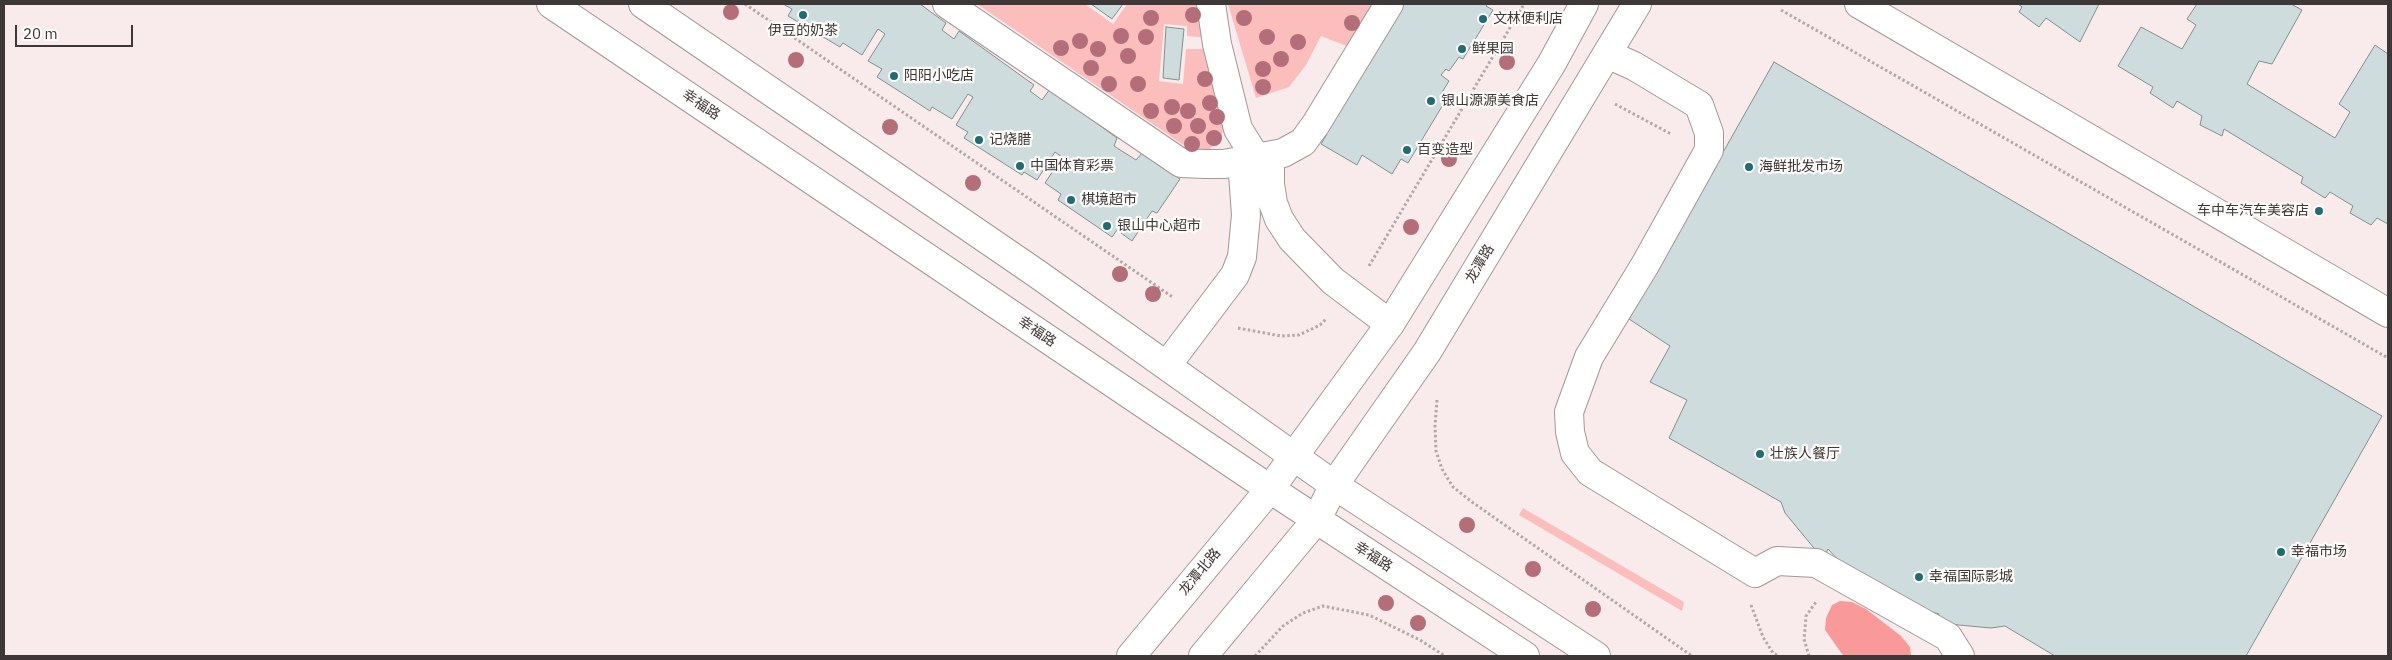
<!DOCTYPE html>
<meta charset="utf-8">
<style>
body{margin:0}
#map{position:relative;width:2392px;height:660px;overflow:hidden;background:#f9ebeb;font-family:"IBM Plex Sans",sans-serif}
canvas{display:block}
.frame{position:absolute;inset:0;border:5px solid #3d3737;pointer-events:none}
.scale{position:absolute;left:15px;top:25px;width:118px;height:22px;box-sizing:border-box;border:2px solid #3d3737;border-top:0;padding-left:6px;font-size:15px;line-height:18px;white-space:nowrap;color:#3d3737;-webkit-text-stroke:4px #fefbfb;paint-order:stroke}
</style>
<div id="map">
<canvas width="2392" height="660"></canvas>
<div class="frame"></div>
<div class="scale">20 m</div>
</div>
<script>
const context = document.querySelector('canvas').getContext('2d');
context.lineJoin = 'round';
function fillPath(path, color) {
  context.fillStyle = color;
  context.fill(path, 'evenodd');
}
function shape(rows) {
  const path = new Path2D();
  for (const r of rows) {
    path.moveTo(r[0], r[1]);
    for (let i = 2; i < r.length; i += 2) path.lineTo(r[i], r[i + 1]);
  }
  return path;
}
function stroke(path, color, width, dash) {
  context.strokeStyle = color;
  context.lineWidth = width;
  context.lineCap = dash ? 'butt' : 'round';
  context.setLineDash(dash || []);
  context.stroke(path);
}
function label(font, color, halo, rows, align = 'center') {
  context.font = font + ' "IBM Plex Sans","Noto Sans SC",sans-serif';
  context.lineWidth = 4.5;
  context.setLineDash([]);
  context.textBaseline = 'middle';
  context.strokeStyle = halo;
  context.fillStyle = color;
  for (const [text, x, y, turn = 0] of rows) {
    context.save();
    context.translate(x, y);
    context.rotate((+turn || 0) * Math.PI / 180);
    context.textAlign = isNaN(turn) ? turn : align;
    if (halo) context.strokeText(text, 0, 0);
    context.fillText(text, 0, 0);
    context.restore();
  }
}
const green = shape([
 [977,4,1085,4,1113,24,1127,4,1200,4,1208,38,1187,36,1187,26,1164,24,1159,81,1183,84,1186,49,1210,49,1225,123,1220,142,1205,152,1196,151,1182,144],
 [1228,4,1377,4,1349,47,1321,36,1306,65,1289,87,1256,98],
 [1523,508,1684,602,1682,611,1519,515]
]);
const water = shape([
 [1840,601,1852,602,1866,609,1901,636,1910,647,1911,656,1845,656,1842,654,1825,630,1826,618,1832,605]
]);
const building = shape([
 [783,4,920,4,946,23,942,30,954,39,959,31,1034,85,1030,91,1042,100,1050,89,1117,138,1114,146,1136,160,1142,153,1180,179,1157,213,1152,211,1132,241,1117,230,1112,237,1058,200,1061,194,1045,183,1062,157,1055,152,1037,180,1024,172,1022,175,964,138,968,132,956,125,973,97,968,94,952,119,932,107,930,111,877,77,882,69,868,61,885,34,878,29,862,55,843,43,840,47,788,16,792,9,783,4],
 [1091,4,1123,4,1112,19,1091,4],
 [1395,4,1487,4,1486,6,1493,10,1463,59,1459,57,1449,71,1446,69,1441,75,1449,81,1441,94,1447,98,1408,163,1401,159,1392,174,1362,155,1357,165,1321,144,1327,134,1320,130,1395,4],
 [2018,4,2099,4,2080,42,2046,18,2039,27,2019,12,2022,7,2018,4],
 [2197,4,2291,4,2302,10,2272,64,2259,61,2247,84,2335,138,2350,112,2339,104,2375,45,2388,54,2388,224,2377,218,2371,225,2350,213,2353,206,2330,192,2325,198,2301,183,2303,177,2224,129,2222,136,2200,125,2202,116,2177,101,2173,108,2150,93,2153,87,2118,66,2141,27,2182,49,2196,25,2187,19,2197,4],
 [1166,27,1184,29,1179,80,1163,78,1166,27],
 [1774,62,2382,416,2246,656,2055,656,2005,626,1991,628,1937,623,1939,614,1920,608,1839,561,1828,549,1823,559,1785,513,1781,502,1669,438,1687,400,1650,382,1670,346,1629,319,1774,62]
]);
const path = shape([
 [745,4,1174,298],
 [1781,10,2388,358],
 [1615,104,1671,134],
 [1369,266,1524,4],
 [1238,328,1281,336,1299,335,1320,325,1326,319],
 [1437,400,1435,426,1436,451,1442,469,1453,487,1472,502,1692,656],
 [1751,605,1763,637,1773,653,1779,656],
 [1255,656,1283,626,1303,613,1323,606,1369,615,1420,640,1445,656],
 [1809,656,1804,639,1805,629,1806,616,1816,602]
]);
const minor = shape([
 [947,4,1181,163,1205,164,1224,164,1283,153,1303,142,1316,124,1389,4],
 [1211,4,1217,44,1238,129,1256,158],
 [1859,4,2388,313],
 [1607,54,1634,66,1699,105,1709,133,1709,150,1645,265,1589,357,1569,412,1570,432,1575,453,1590,472,1755,573,1777,561,1816,563,1948,637,1960,656],
 [1270,156,1270,184,1273,203,1279,219,1292,239,1333,281,1390,324],
 [1167,365,1235,275,1242,257,1246,215,1242,160]
]);
const major = shape([
 [551,4,1270,489,1525,656],
 [643,4,1036,273,1334,485,1596,656],
 [1131,656,1270,489,1390,324,1552,63,1584,4],
 [1203,656,1317,519,1334,485,1427,352,1637,4]
]);
const trees = [
 [731,12],
 [1193,15],
 [1151,18],
 [1244,18],
 [1352,23],
 [1121,36],
 [1146,37],
 [1267,37],
 [1080,41],
 [1298,42],
 [1061,48],
 [1098,49],
 [1128,56],
 [1281,59],
 [796,60],
 [1507,62],
 [1091,68],
 [1263,69],
 [1205,79],
 [1109,84],
 [1138,84],
 [1263,87],
 [1210,103],
 [1172,107],
 [1151,111],
 [1188,111],
 [1217,117],
 [1174,126],
 [1198,126],
 [890,127],
 [1214,138],
 [1192,144],
 [1449,159],
 [973,183],
 [1411,227],
 [1120,274],
 [1153,294],
 [1467,525],
 [1533,569],
 [1386,603],
 [1593,609],
 [1418,623]
];
const markers = [
 [803,15,5,"#206c70"],
 [1483,19,5,"#206c70"],
 [1462,49,5,"#206c70"],
 [894,76,5,"#206c70"],
 [1431,101,5,"#206c70"],
 [979,140,5,"#206c70"],
 [1407,150,5,"#206c70"],
 [1020,166,5,"#206c70"],
 [1749,167,5,"#206c70"],
 [1071,200,5,"#206c70"],
 [2319,211,5,"#206c70"],
 [1107,226,5,"#206c70"],
 [1760,454,5,"#206c70"],
 [2281,552,5,"#206c70"],
 [1919,577,5,"#206c70"]
];
const poiNames = [
 ["文林便利店",1493,19],
 ["伊豆的奶茶",803,31,"center"],
 ["鲜果园",1472,49],
 ["阳阳小吃店",904,76],
 ["银山源源美食店",1441,101],
 ["记烧腊",989,140],
 ["百变造型",1417,150],
 ["中国体育彩票",1030,166],
 ["海鲜批发市场",1759,167],
 ["棋境超市",1081,200],
 ["车中车汽车美容店",2309,211,"right"],
 ["银山中心超市",1117,226],
 ["壮族人餐厅",1770,454],
 ["幸福市场",2291,552],
 ["幸福国际影城",1929,577]
];
const streetNames = [
 ["幸福路",701,105,34],
 ["龙潭路",1480,264,-59],
 ["幸福路",1037,332,34],
 ["幸福路",1373,557,33],
 ["龙潭北路",1200,572,-50]
];
fillPath(green, '#fbbebd');
fillPath(water, '#f99999');
fillPath(building, '#cedcdd');
stroke(building, '#828f8f', 1);
stroke(minor, '#a49797', 30);
stroke(major, '#a49797', 30);
stroke(path, '#b3a8a8', 3, [2.5, 2.5]);
stroke(minor, '#fff', 28);
stroke(major, '#fff', 28);
context.fillStyle = '#b46e7a';
for (const [x, y] of trees) {
  context.beginPath();
  context.arc(x, y, 8, 0, 2 * Math.PI);
  context.fill();
}
for (const [x, y, r, color] of markers) {
  const dot = new Path2D();
  dot.arc(x, y, r, 0, 2 * Math.PI);
  context.fillStyle = color;
  context.fill(dot);
  stroke(dot, '#fefbfb', 2);
}
label('14px', '#3d3737', '#fefbfb', poiNames, 'left');
label('14px', '#3d3737', '#fefbfb', streetNames);
</script>
